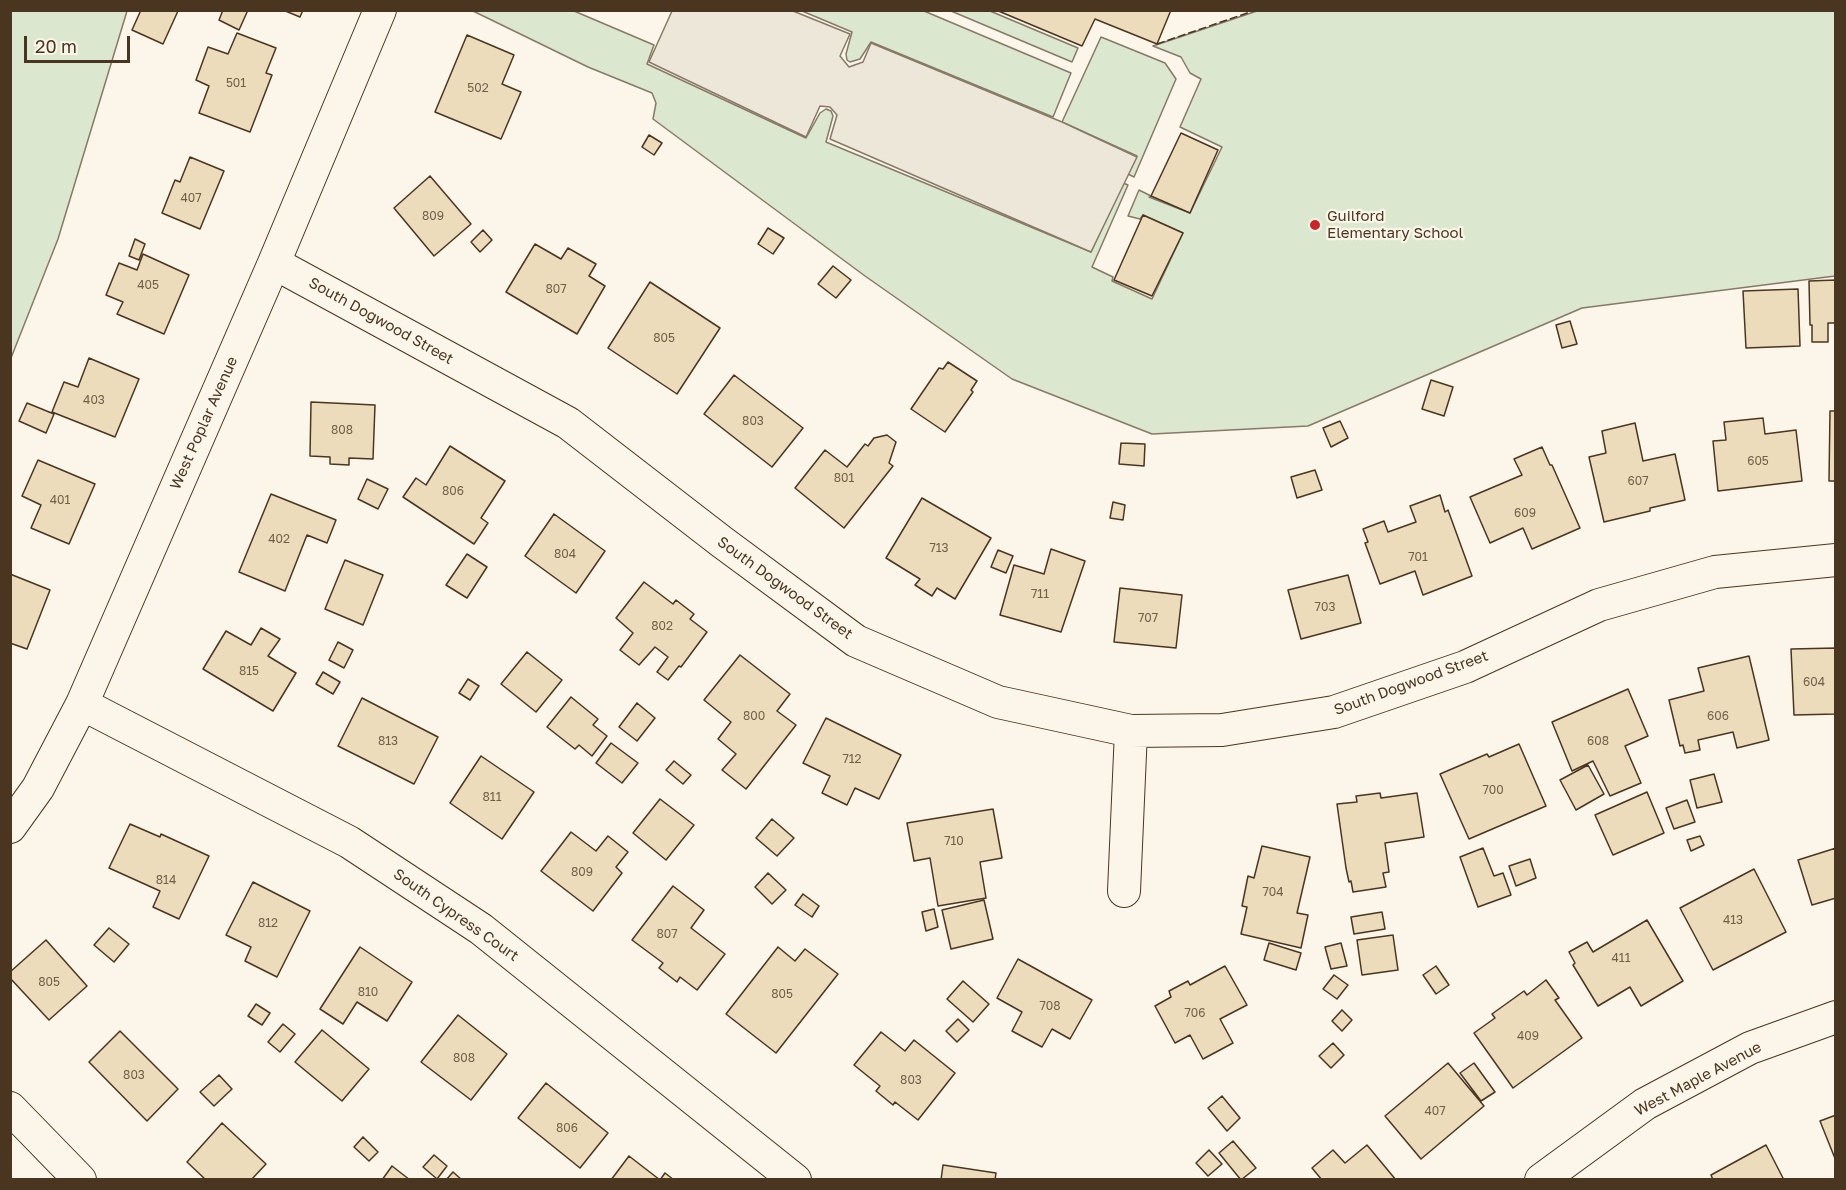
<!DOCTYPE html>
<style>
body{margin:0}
#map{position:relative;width:1846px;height:1190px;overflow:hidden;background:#fbf6e9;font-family:"Golos Text",sans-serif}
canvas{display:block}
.frame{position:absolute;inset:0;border:12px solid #4a3520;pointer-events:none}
.scale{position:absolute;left:24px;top:36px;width:106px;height:27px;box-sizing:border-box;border:3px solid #4a3520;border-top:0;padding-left:8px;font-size:18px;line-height:21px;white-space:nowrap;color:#4a3520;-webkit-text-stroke:4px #fbf6e9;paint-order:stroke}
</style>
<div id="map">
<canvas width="1846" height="1190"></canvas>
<div class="frame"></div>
<div class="scale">20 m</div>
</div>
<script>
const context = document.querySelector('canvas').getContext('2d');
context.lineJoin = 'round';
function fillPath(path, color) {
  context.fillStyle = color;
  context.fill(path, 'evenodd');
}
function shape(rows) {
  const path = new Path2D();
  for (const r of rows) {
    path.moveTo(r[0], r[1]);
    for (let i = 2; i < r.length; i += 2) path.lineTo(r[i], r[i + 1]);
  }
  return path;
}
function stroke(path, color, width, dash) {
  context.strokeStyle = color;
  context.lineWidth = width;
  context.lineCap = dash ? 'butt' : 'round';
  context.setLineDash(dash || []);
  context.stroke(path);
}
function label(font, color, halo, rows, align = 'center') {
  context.font = font + ' "Golos Text",sans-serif';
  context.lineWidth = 4.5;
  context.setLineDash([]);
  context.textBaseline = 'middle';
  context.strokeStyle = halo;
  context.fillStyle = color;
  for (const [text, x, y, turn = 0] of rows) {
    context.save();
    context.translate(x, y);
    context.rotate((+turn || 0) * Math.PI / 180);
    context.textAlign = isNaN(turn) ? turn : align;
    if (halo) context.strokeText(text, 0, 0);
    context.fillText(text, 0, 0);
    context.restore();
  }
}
const green = shape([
 [11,10,127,11,58,239,11,358,11,10],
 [1260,10,1835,11,1835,276,1582,308,1308,426,1152,434,1012,379,865,276,653,119,656,103,652,93,588,67,473,11,574,11,654,45,647,64,806,138,820,113,826,109,831,111,833,116,826,142,1091,252,1123,183,1128,185,1092,267,1113,277,1112,281,1152,299,1183,233,1143,215,1140,219,1128,216,1139,190,1151,196,1149,197,1190,213,1222,147,1180,127,1201,79,1190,73,1181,57,1153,46,1260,10],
 [802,11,924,11,1071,73,1053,117,871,42,860,59,850,62,847,60,846,54,852,32,802,11],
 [951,11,990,11,1078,48,1072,62,951,11],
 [1101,37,1165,63,1176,79,1134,177,1128,174,1137,156,1062,122,1101,37]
]);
const parking = shape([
 [672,11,793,11,850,34,840,56,849,67,863,62,871,43,1062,122,1137,157,1091,252,830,139,837,115,830,107,820,106,806,137,649,62,672,11]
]);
const building = shape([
 [141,10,178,11,163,44,132,30,141,10],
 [223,10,248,10,239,30,219,20,223,10],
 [283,10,303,10,300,17,283,10],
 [996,10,1171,10,1157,44,1095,19,1082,46,996,10],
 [237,33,276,48,266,73,272,75,250,132,199,113,209,86,196,80,208,47,228,54,237,33],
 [467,35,514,55,502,84,521,92,501,139,435,112,467,35],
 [1181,133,1218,150,1190,213,1151,196,1181,133],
 [649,135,662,143,654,155,642,147,649,135],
 [190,157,224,171,200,229,162,213,175,180,180,182,190,157],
 [430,176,471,224,434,256,394,208,430,176],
 [1143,215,1183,233,1152,296,1114,280,1143,215],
 [768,228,784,238,773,254,758,244,768,228],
 [483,230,492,240,480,252,471,242,483,230],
 [135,239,145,244,139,260,129,256,135,239],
 [535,244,561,259,568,248,596,264,589,276,605,286,577,334,506,292,535,244],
 [143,254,189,275,164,334,117,314,123,302,106,295,119,263,137,270,143,254],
 [833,266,851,280,836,298,818,284,833,266],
 [1836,280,1836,323,1828,323,1828,342,1812,342,1812,325,1810,325,1809,281,1836,280],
 [650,282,720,328,677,394,608,348,650,282],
 [1798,289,1800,346,1746,348,1743,291,1798,289],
 [1570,321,1577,344,1562,348,1556,325,1570,321],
 [89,358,139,379,115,437,52,412,64,382,78,387,89,358],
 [948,362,977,381,971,390,973,392,945,432,911,409,939,368,943,369,948,362],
 [734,375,803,428,772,467,704,414,734,375],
 [1431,380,1453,387,1444,416,1422,409,1431,380],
 [311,402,375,405,373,459,349,458,349,465,330,464,330,457,310,456,311,402],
 [27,403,54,414,46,433,19,421,27,403],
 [1830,411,1836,411,1836,481,1829,481,1830,411],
 [1763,418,1765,434,1796,430,1802,481,1718,491,1713,441,1726,440,1724,422,1763,418],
 [1340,421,1348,438,1331,447,1323,428,1340,421],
 [1635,423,1643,461,1675,454,1685,500,1650,508,1650,511,1604,522,1589,457,1606,453,1602,431,1635,423],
 [887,435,896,442,889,463,893,466,844,528,795,488,825,450,847,467,865,444,868,446,874,438,887,435],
 [1121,443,1145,444,1144,466,1119,464,1121,443],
 [450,446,505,481,481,518,488,523,474,544,403,497,416,478,426,485,450,446],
 [1542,447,1550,465,1552,465,1580,528,1532,549,1523,528,1490,543,1470,497,1522,475,1514,459,1542,447],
 [38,460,95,484,69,544,31,528,41,505,22,496,38,460],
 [1315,470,1322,490,1297,498,1291,477,1315,470],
 [367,479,388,489,378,509,358,499,367,479],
 [271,494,336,520,327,543,307,535,285,591,239,572,271,494],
 [1440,495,1445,512,1448,510,1472,576,1423,595,1415,571,1380,584,1365,543,1368,542,1363,529,1384,521,1388,532,1416,522,1410,506,1440,495],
 [922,498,991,538,955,599,937,588,932,596,915,585,920,579,886,558,922,498],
 [1113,502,1125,505,1123,520,1110,518,1113,502],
 [554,514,605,551,576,593,525,556,554,514],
 [1051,549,1085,561,1061,632,1000,615,1014,565,1044,574,1051,549],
 [998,550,1013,556,1006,573,991,567,998,550],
 [467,554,487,567,467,598,446,585,467,554],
 [345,560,383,575,363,625,325,609,345,560],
 [10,574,50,590,27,649,10,643,10,574],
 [1348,575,1361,623,1301,639,1288,590,1348,575],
 [644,582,673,604,676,600,694,614,690,619,707,632,681,667,679,666,668,680,657,672,668,657,655,647,639,665,620,650,633,633,616,618,644,582],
 [1120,588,1182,595,1176,648,1114,642,1120,588],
 [261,628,280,639,268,656,296,673,273,711,203,669,226,631,251,645,261,628],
 [338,642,353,650,344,668,329,660,338,642],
 [1836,648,1836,714,1794,715,1791,649,1836,648],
 [527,652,562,680,536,712,501,684,527,652],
 [740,655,790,694,777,711,796,725,746,789,722,770,736,754,718,739,731,722,704,700,740,655],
 [1749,656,1769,740,1737,748,1733,732,1698,740,1700,750,1685,753,1683,745,1680,746,1669,700,1704,691,1698,668,1749,656],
 [323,672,340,682,333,694,316,684,323,672],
 [468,679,479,686,470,700,459,693,468,679],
 [1628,689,1648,736,1625,746,1641,783,1610,796,1593,761,1572,771,1552,722,1628,689],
 [571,697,598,719,593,725,607,736,592,756,579,745,575,749,547,727,571,697],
 [362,698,438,737,414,784,338,746,362,698],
 [637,703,655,718,637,741,619,727,637,703],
 [826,718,901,755,879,799,855,788,847,805,822,793,830,776,803,763,826,718],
 [611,743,638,763,622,783,596,763,611,743],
 [1519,744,1546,806,1469,839,1440,774,1487,754,1489,757,1519,744],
 [481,756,534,792,502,839,450,803,481,756],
 [674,761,691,775,683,784,666,770,674,761],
 [1588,765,1604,794,1576,810,1560,780,1588,765],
 [1714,774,1722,802,1697,808,1690,780,1714,774],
 [1647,792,1664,833,1613,855,1595,815,1647,792],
 [1380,793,1381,798,1417,793,1424,837,1385,843,1389,872,1383,873,1386,887,1353,892,1351,881,1349,882,1346,868,1337,804,1357,802,1356,796,1380,793],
 [660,799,694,825,666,860,633,833,660,799],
 [1687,800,1695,822,1674,829,1666,808,1687,800],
 [993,809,1002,858,980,862,986,898,938,906,930,858,914,861,907,823,993,809],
 [772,819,794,838,777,856,756,838,772,819],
 [130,824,160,837,161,834,209,856,179,919,153,907,160,891,109,868,130,824],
 [571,832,596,851,608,836,628,852,616,867,622,873,593,911,541,871,571,832],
 [1700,836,1704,845,1691,851,1687,840,1700,836],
 [1262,846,1310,857,1297,913,1308,915,1301,948,1241,934,1247,907,1242,906,1248,876,1254,878,1262,846],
 [1483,848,1494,876,1503,873,1511,895,1478,907,1460,857,1483,848],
 [1836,848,1836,898,1812,905,1798,860,1836,848],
 [1530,859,1536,878,1516,886,1509,866,1530,859],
 [1754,869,1786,932,1713,970,1680,908,1754,869],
 [768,873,786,890,772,904,755,887,768,873],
 [253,882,310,911,277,977,245,961,251,947,226,935,253,882],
 [673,886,704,910,691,928,725,954,697,990,680,977,677,982,659,968,663,963,632,940,673,886],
 [803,894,819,906,812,917,795,905,803,894],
 [984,900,993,939,951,949,942,910,984,900],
 [934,909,938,927,926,931,922,912,934,909],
 [1382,912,1385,929,1354,934,1351,917,1382,912],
 [1647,920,1683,981,1641,1006,1630,987,1598,1006,1573,965,1575,963,1569,952,1587,942,1593,952,1647,920],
 [109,928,129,944,114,962,94,945,109,928],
 [1393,935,1398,970,1362,975,1357,940,1393,935],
 [46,940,87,986,49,1020,10,978,10,972,46,940],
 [1269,943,1301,953,1296,970,1264,960,1269,943],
 [1341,943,1347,966,1331,969,1325,947,1341,943],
 [360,947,412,982,387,1021,357,1002,343,1024,320,1009,360,947],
 [778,947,795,961,805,949,838,974,776,1053,726,1014,778,947],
 [1018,959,1092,1000,1070,1039,1052,1029,1042,1047,1012,1031,1022,1012,997,998,1018,959],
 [1225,966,1247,1005,1220,1019,1233,1043,1203,1059,1190,1035,1175,1043,1155,1006,1171,997,1169,991,1188,981,1190,985,1225,966],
 [1436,966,1449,985,1436,994,1423,975,1436,966],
 [1334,975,1348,985,1337,999,1323,989,1334,975],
 [1546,980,1559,998,1555,1000,1582,1038,1513,1088,1474,1033,1495,1018,1492,1014,1524,991,1527,995,1546,980],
 [963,981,989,1004,973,1022,947,999,963,981],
 [256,1004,270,1013,262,1025,248,1016,256,1004],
 [1342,1010,1352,1020,1342,1031,1332,1021,1342,1010],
 [458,1015,507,1054,471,1100,421,1062,458,1015],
 [958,1019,969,1030,957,1042,946,1031,958,1019],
 [283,1024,295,1034,280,1052,268,1042,283,1024],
 [322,1030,369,1069,342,1101,295,1062,322,1030],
 [120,1031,178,1089,147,1121,89,1062,120,1031],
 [881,1032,905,1051,914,1040,955,1073,918,1120,895,1102,893,1105,876,1091,880,1086,854,1065,881,1032],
 [1333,1043,1344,1055,1331,1068,1319,1056,1333,1043],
 [1448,1063,1484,1106,1421,1159,1385,1116,1448,1063],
 [1474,1063,1495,1092,1481,1101,1460,1073,1474,1063],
 [219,1075,232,1089,214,1106,200,1092,219,1075],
 [546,1083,608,1133,580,1168,518,1118,546,1083],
 [1222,1096,1240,1118,1227,1131,1208,1108,1222,1096],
 [1836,1115,1836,1161,1820,1121,1836,1115],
 [222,1123,266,1164,251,1180,206,1180,187,1162,222,1123],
 [363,1137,378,1152,369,1161,354,1147,363,1137],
 [1233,1141,1256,1168,1241,1180,1219,1153,1233,1141],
 [1367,1145,1396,1180,1322,1180,1312,1168,1333,1150,1345,1163,1367,1145],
 [1766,1145,1784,1180,1713,1180,1711,1175,1766,1145],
 [1209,1150,1222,1164,1208,1176,1196,1163,1209,1150],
 [434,1155,447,1166,437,1179,423,1167,434,1155],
 [629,1156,660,1180,611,1180,629,1156],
 [943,1165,996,1173,995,1180,941,1180,943,1165],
 [392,1166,410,1180,382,1180,392,1166],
 [453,1172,462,1180,446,1180,453,1172],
 [665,1173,674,1180,660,1180,665,1173]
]);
const minor = shape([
 [274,263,568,423,722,542,856,641,998,702,1131,731,1222,730,1334,712,1465,667,1599,605,1715,572,1836,560],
 [82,704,349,842,481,929,795,1180],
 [10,827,38,788,82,704,274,263,380,10],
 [1124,891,1131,731],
 [10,1108,80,1180],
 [1541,1180,1645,1104,1750,1048,1836,1017]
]);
const fence = shape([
 [1157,44,1256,10]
]);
const markers = [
 [1315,225,6,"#c62828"]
];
const numberNames = [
 ["501",236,83],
 ["502",478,88],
 ["407",191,198],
 ["809",433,216],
 ["405",148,285],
 ["807",556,289],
 ["805",664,338],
 ["403",94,400],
 ["803",753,421],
 ["808",342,430],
 ["605",1758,461],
 ["801",844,478],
 ["607",1638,481],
 ["806",453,491],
 ["401",60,500],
 ["609",1525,513],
 ["402",279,539],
 ["713",939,548],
 ["804",565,554],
 ["701",1418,557],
 ["711",1040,594],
 ["703",1325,607],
 ["707",1148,618],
 ["802",662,626],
 ["815",249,671],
 ["604",1814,682],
 ["800",754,716],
 ["606",1718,716],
 ["813",388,741],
 ["608",1598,741],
 ["712",852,759],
 ["700",1493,790],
 ["811",492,797],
 ["710",954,841],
 ["809",582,872],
 ["814",166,880],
 ["704",1273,892],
 ["413",1733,920],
 ["812",268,923],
 ["807",667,934],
 ["411",1621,958],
 ["805",49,982],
 ["810",368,992],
 ["805",782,994],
 ["708",1050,1006],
 ["706",1195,1013],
 ["409",1528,1036],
 ["808",464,1058],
 ["803",134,1075],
 ["803",911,1080],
 ["407",1435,1111],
 ["806",567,1128]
];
const poiNames = [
 ["Guilford",1327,216],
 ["Elementary School",1327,233]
];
const streetNames = [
 ["South Dogwood Street",381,321,29],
 ["West Poplar Avenue",204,423,-66],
 ["South Dogwood Street",785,588,36],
 ["South Dogwood Street",1411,683,-20],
 ["South Cypress Court",456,915,35],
 ["West Maple Avenue",1698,1079,-28]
];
fillPath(green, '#dce7d0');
stroke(green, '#887966', 1.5);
fillPath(parking, '#ede7d9');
stroke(parking, '#887966', 1.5);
fillPath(building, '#ecdcbc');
stroke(building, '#4a3520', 1.5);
stroke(minor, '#4a3520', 34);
stroke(minor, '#fbf6e9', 32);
stroke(fence, '#4a3520', 1.5, [8, 3]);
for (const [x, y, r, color] of markers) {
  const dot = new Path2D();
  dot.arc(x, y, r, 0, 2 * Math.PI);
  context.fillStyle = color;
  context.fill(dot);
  stroke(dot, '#fbf6e9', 2);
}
label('12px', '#725f47', null, numberNames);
label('15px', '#4a3520', '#fbf6e9', poiNames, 'left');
label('15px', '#4a3520', '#fbf6e9', streetNames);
</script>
